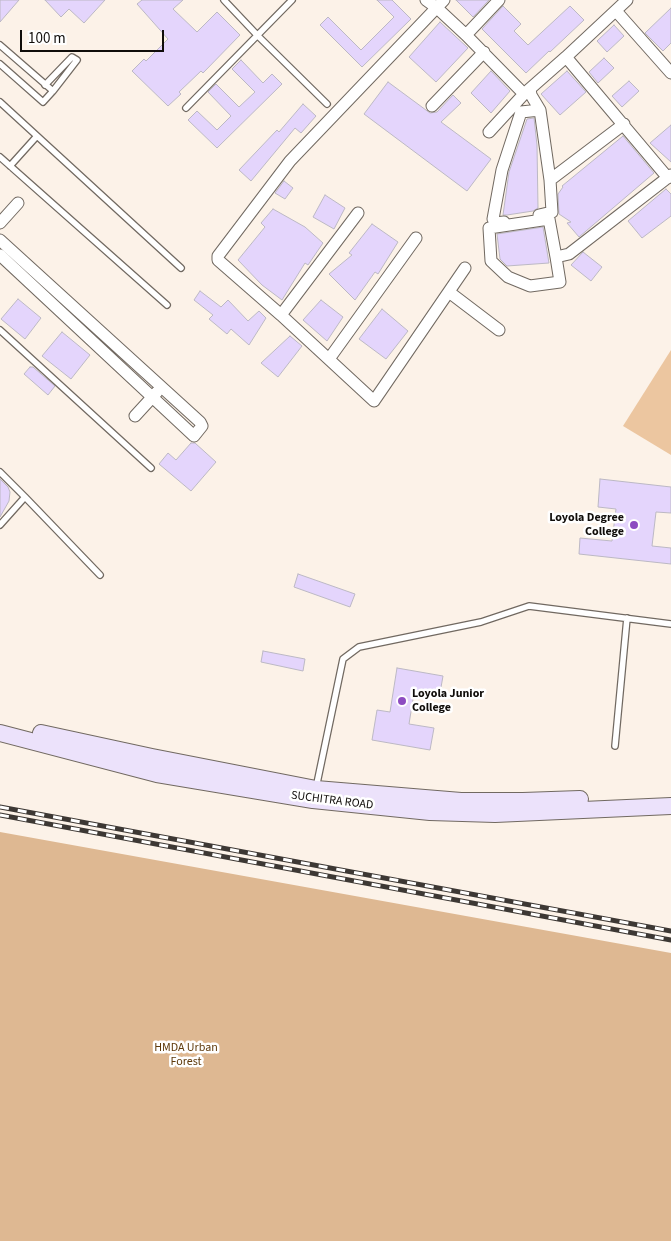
<!DOCTYPE html>
<style>
body{margin:0}
#map{position:relative;width:671px;height:1241px;overflow:hidden;background:#fcf2e8;font-family:"Source Sans 3",sans-serif}
canvas{display:block}
.scale{position:absolute;left:20px;top:30px;width:144px;height:22px;box-sizing:border-box;border:2px solid #100d0a;border-top:0;padding-left:6px;font-size:15px;line-height:18px;white-space:nowrap;color:#100d0a;-webkit-text-stroke:4px #fff;paint-order:stroke}
</style>
<div id="map">
<canvas width="671" height="1241"></canvas>
<div class="scale">100 m</div>
</div>
<script>
const context = document.querySelector('canvas').getContext('2d');
context.lineJoin = 'round';
function fillPath(path, color) {
  context.fillStyle = color;
  context.fill(path, 'evenodd');
}
function shape(rows) {
  const path = new Path2D();
  for (const r of rows) {
    path.moveTo(r[0], r[1]);
    for (let i = 2; i < r.length; i += 2) path.lineTo(r[i], r[i + 1]);
  }
  return path;
}
function stroke(path, color, width, dash) {
  context.strokeStyle = color;
  context.lineWidth = width;
  context.lineCap = dash ? 'butt' : 'round';
  context.setLineDash(dash || []);
  context.stroke(path);
}
function label(font, color, halo, rows, align = 'center') {
  context.font = font + ' "Source Sans 3",sans-serif';
  context.lineWidth = 5;
  context.setLineDash([]);
  context.textBaseline = 'middle';
  context.strokeStyle = halo;
  context.fillStyle = color;
  for (const [text, x, y, turn = 0] of rows) {
    context.save();
    context.translate(x, y);
    context.rotate((+turn || 0) * Math.PI / 180);
    context.textAlign = isNaN(turn) ? turn : align;
    if (halo) context.strokeText(text, 0, 0);
    context.fillText(text, 0, 0);
    context.restore();
  }
}
const green = shape([
 [671,350,671,455,623,426]
]);
const forest = shape([
 [0,832,671,953,671,1241,0,1241]
]);
const building = shape([
 [0,0,19,0,0,22,0,0],
 [45,0,105,0,84,23,69,9,61,17,45,0],
 [142,0,183,0,173,9,197,32,217,12,240,35,203,73,201,71,179,92,181,94,168,106,132,71,144,59,146,61,168,39,137,4,142,0],
 [377,0,392,0,411,19,362,67,320,25,328,17,361,50,394,17,377,0],
 [456,0,489,0,473,17,456,0],
 [503,6,521,24,514,31,528,45,570,6,584,20,550,52,549,51,526,73,482,29,503,6],
 [671,8,671,43,663,51,645,33,671,8],
 [440,22,468,48,436,82,409,57,440,22],
 [614,25,624,36,607,52,597,41,614,25],
 [604,58,614,68,598,83,589,72,604,58],
 [241,60,263,83,272,74,282,84,217,148,188,120,197,111,217,130,231,116,208,92,216,84,239,107,255,92,232,69,241,60],
 [491,71,510,91,491,113,471,93,491,71],
 [567,71,586,92,560,115,541,94,567,71],
 [629,81,639,91,622,107,612,96,629,81],
 [388,82,430,113,437,112,453,95,461,103,441,122,491,159,467,191,364,114,388,82],
 [303,104,316,116,301,133,295,128,251,181,239,170,277,130,279,132,303,104],
 [534,118,537,145,538,208,533,211,507,215,503,215,509,172,527,119,534,118],
 [671,125,671,162,650,143,671,125],
 [623,136,654,173,579,237,567,223,571,222,559,214,558,194,563,187,562,186,623,136],
 [284,181,293,188,285,199,275,193,284,181],
 [666,189,671,194,671,216,642,238,628,221,666,189],
 [325,195,345,208,334,229,313,217,325,195],
 [273,209,305,227,323,243,308,265,305,263,282,300,262,285,238,260,265,227,261,223,273,209],
 [372,224,398,242,378,274,375,272,355,300,329,274,352,255,349,253,372,224],
 [543,227,549,263,507,266,500,259,497,234,543,227],
 [583,252,602,267,591,281,571,265,583,252],
 [200,291,221,307,228,300,248,321,259,311,266,318,249,345,231,329,227,334,209,319,213,315,194,300,200,291],
 [18,299,41,318,25,339,1,319,18,299],
 [321,300,343,317,327,341,303,320,321,300],
 [382,309,408,331,386,359,359,339,382,309],
 [62,332,90,355,71,379,42,356,62,332],
 [290,336,302,346,278,377,261,363,290,336],
 [30,367,33,367,55,386,48,395,24,374,30,367],
 [191,443,195,443,216,462,191,491,159,464,168,453,176,460,191,443],
 [0,479,8,487,10,492,9,501,0,517,0,479],
 [600,479,671,487,671,513,656,512,652,546,671,548,671,564,579,554,580,538,612,541,616,509,598,507,600,479],
 [298,574,355,594,350,607,294,587,298,574],
 [263,651,305,659,303,671,261,662,263,651],
 [397,668,443,676,440,693,423,690,423,694,414,693,409,724,434,728,430,750,372,740,377,710,390,712,397,668]
]);
const service = shape([
 [224,0,258,36,327,104],
 [0,45,53,91,43,102,0,64],
 [45,85,72,57,77,60,53,91],
 [0,102,181,268],
 [186,108,292,0],
 [0,157,167,305],
 [10,166,37,136],
 [0,330,151,468],
 [0,472,25,497],
 [0,525,25,497,100,575],
 [615,746,627,618],
 [316,788,343,659,359,647,481,622,529,606,671,624]
]);
const minor = shape([
 [426,0,437,8,466,35,524,94],
 [444,0,290,161,218,256,218,260,281,315,374,401,465,268],
 [616,11,671,73],
 [466,35,499,0],
 [566,57,668,178],
 [530,89,531,95,540,110,550,180,552,212,539,215],
 [432,106,484,52],
 [489,132,524,94,566,57,627,0],
 [550,180,624,124],
 [504,222,496,223,493,219,502,170,521,112,540,110],
 [0,223,18,203],
 [0,240,200,422,202,426,194,436,0,255],
 [556,257,560,282,530,286,508,277,491,261,489,228,549,219,556,257,569,254,671,175],
 [449,292,499,330],
 [281,315,358,213],
 [329,359,416,238],
 [135,416,157,392]
]);
const secondary = shape([
 [0,733,157,774,313,800,430,812,495,814,671,806],
 [41,733,152,757,316,789,461,801,523,801,580,799]
]);
const rail = shape([
 [0,807,671,931],
 [0,815,671,940]
]);
const markers = [
 [634,525,5,"#8d4cc1"],
 [402,701,5,"#8d4cc1"]
];
const poiNames = [
 ["Loyola Degree",624,518],
 ["College",624,532],
 ["Loyola Junior",412,694,"left"],
 ["College",412,708,"left"]
];
const streetNames = [
 ["SUCHITRA ROAD",332,801,7]
];
const parkNames = [
 ["HMDA Urban",186,1048],
 ["Forest",186,1062]
];
fillPath(green, '#ecc6a0');
fillPath(forest, '#deb892');
fillPath(building, '#e4d5fc');
stroke(building, '#bcb8c4', 1);
stroke(service, '#716961', 8);
stroke(minor, '#716961', 13);
stroke(secondary, '#716961', 18);
stroke(service, '#fff', 5.5);
stroke(minor, '#fff', 11);
stroke(secondary, '#ece2fb', 16);
stroke(rail, '#3d3834', 5);
stroke(rail, '#fff', 3, [9]);
for (const [x, y, r, color] of markers) {
  const dot = new Path2D();
  dot.arc(x, y, r, 0, 2 * Math.PI);
  context.fillStyle = color;
  context.fill(dot);
  stroke(dot, '#fff', 2);
}
label('bold 12px', '#100d0a', '#fff', poiNames, 'right');
label('12px', '#100d0a', '#fff', streetNames);
label('12px', '#5e390a', '#fff', parkNames);
</script>
